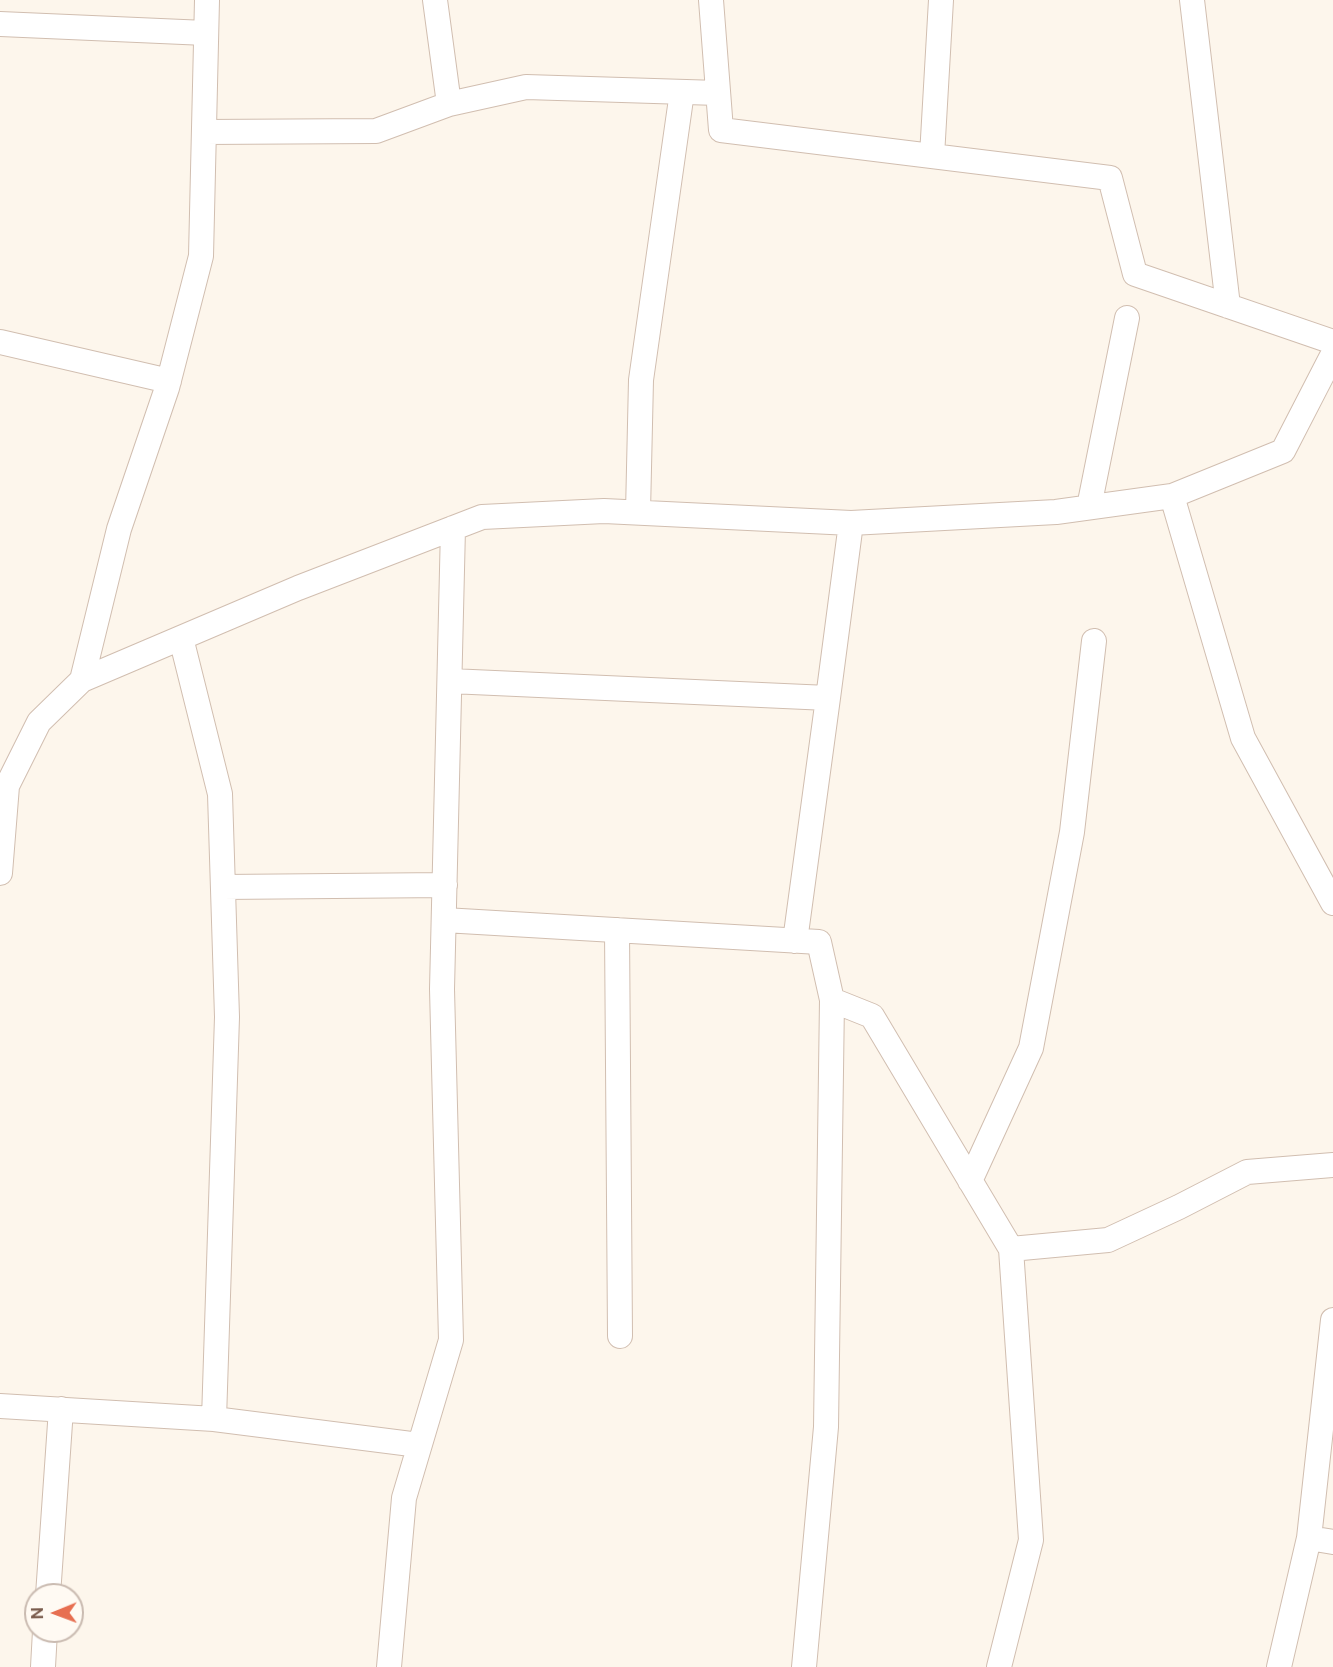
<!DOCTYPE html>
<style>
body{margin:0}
#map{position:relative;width:1333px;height:1667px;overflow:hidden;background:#fdf6ec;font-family:"Public Sans",sans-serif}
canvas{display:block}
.north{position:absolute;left:24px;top:1583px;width:60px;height:60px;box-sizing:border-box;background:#fffaf3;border:2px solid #cabbb1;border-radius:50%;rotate:269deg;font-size:16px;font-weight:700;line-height:24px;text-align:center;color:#7a5c4d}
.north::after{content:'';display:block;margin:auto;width:21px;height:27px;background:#e76f51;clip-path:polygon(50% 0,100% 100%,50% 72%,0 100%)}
</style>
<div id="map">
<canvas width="1333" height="1667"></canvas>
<div class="north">N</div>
</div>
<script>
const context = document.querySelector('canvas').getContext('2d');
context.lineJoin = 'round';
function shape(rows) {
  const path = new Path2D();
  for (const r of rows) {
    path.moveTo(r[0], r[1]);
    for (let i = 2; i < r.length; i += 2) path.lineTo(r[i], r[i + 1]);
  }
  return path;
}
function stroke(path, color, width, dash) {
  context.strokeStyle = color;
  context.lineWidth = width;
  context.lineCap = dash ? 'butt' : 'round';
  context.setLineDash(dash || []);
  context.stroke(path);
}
const street = shape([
 [207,0,201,256,167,388,119,529,82,680,298,588,482,517,604,511,851,523,1056,512,1172,496,1283,451,1333,354],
 [435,0,449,104],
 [711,0,721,130,1110,178,1135,274,1333,342],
 [1192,0,1228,306],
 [0,24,206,33],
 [204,132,376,131,449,104,526,87,718,93],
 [932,156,941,0],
 [0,342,169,381],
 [1172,496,1243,738,1333,903],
 [1089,507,1127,318],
 [638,512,641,380,682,92],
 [181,638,220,794,227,1017,214,1419,419,1445],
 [450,681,828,698,851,523],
 [0,790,7,786,39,722,82,680],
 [0,873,7,786],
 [223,887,445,885],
 [444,920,819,942,832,1000,872,1016,1011,1249,1031,1540,999,1667],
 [617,930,620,1336],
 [795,941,828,698],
 [970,1181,1031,1048,1072,832,1094,641],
 [1011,1249,1108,1240,1179,1207,1247,1172,1333,1165],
 [1333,1320,1309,1538,1333,1542],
 [0,1406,214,1419],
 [48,1595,61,1409],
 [43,1667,45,1631],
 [389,1667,404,1498,451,1340,442,989,453,528],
 [804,1667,826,1427,832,1000],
 [1279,1667,1309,1538]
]);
stroke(street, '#d1beb0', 26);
stroke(street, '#fff', 24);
</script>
